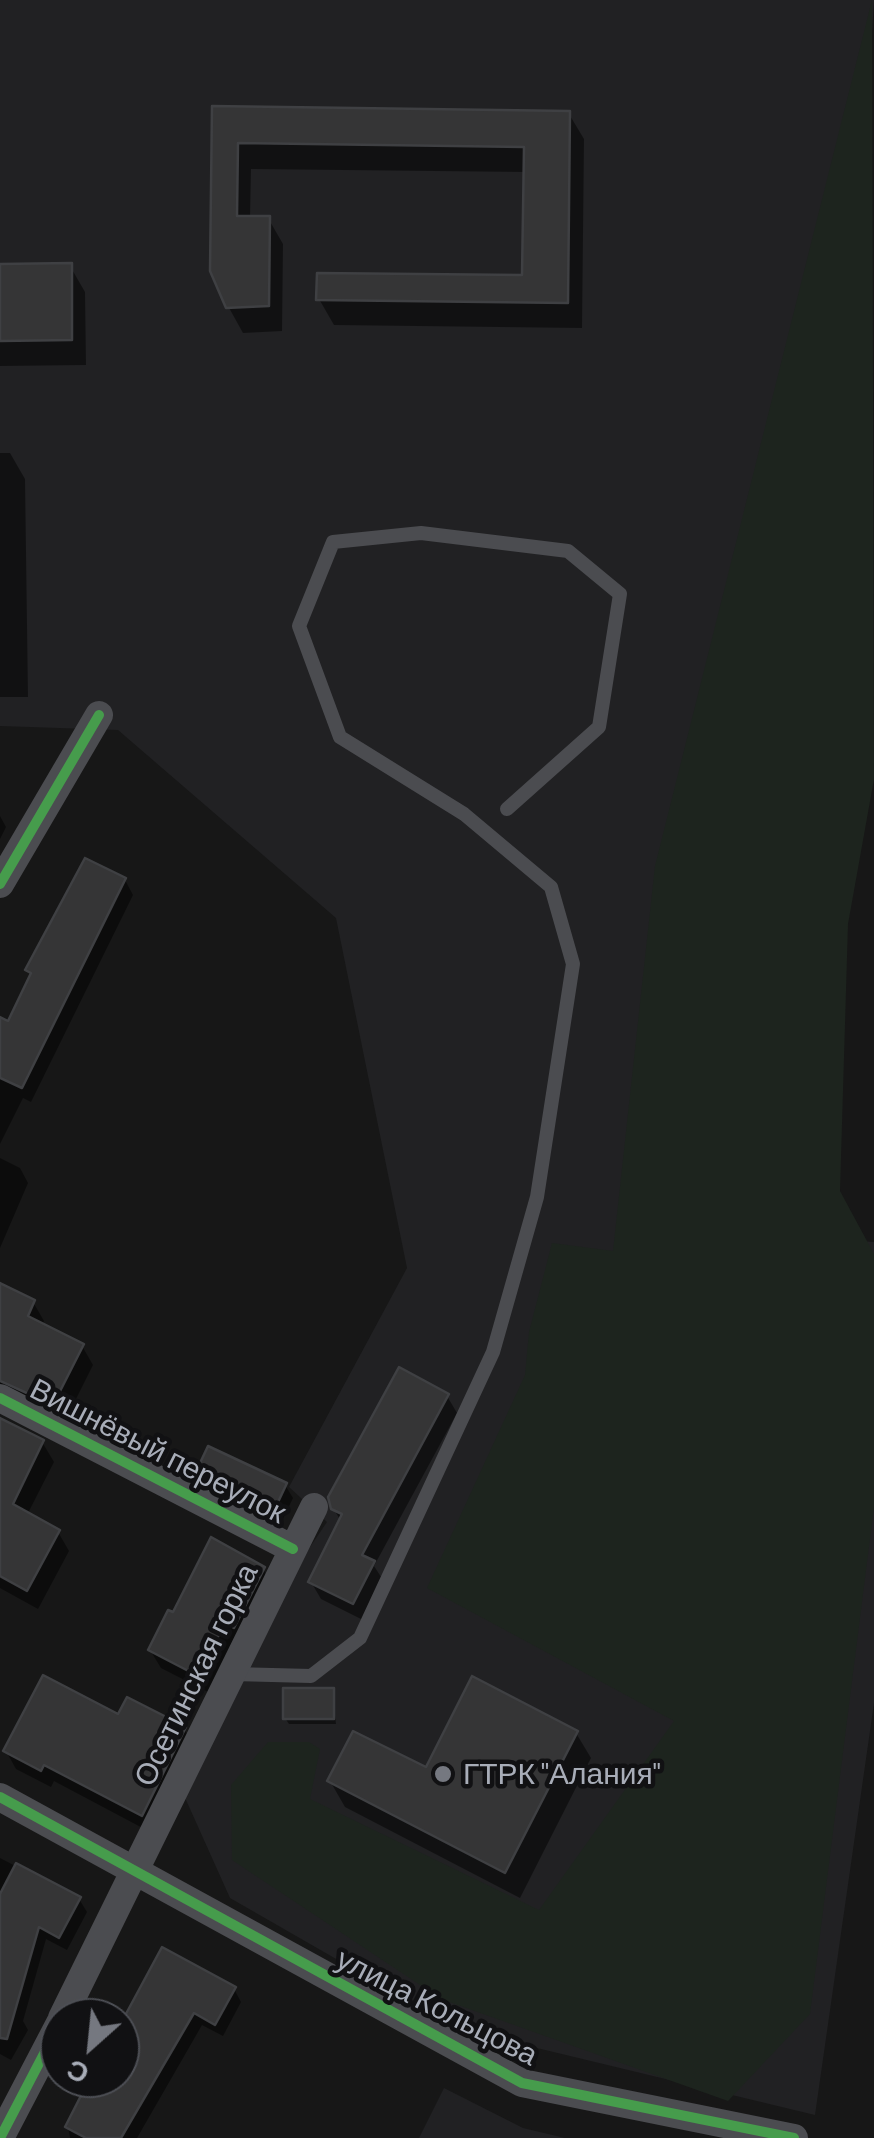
<!DOCTYPE html>
<meta charset="utf-8">
<style>
body{margin:0}
#map{position:relative;width:874px;height:2138px;overflow:hidden;background:#171717;font-family:Barlow,sans-serif}
canvas{display:block}
.north{position:absolute;left:40px;top:1998px;width:100px;height:100px;box-sizing:border-box;background:#111113;border:2px solid #4d4f55;border-radius:50%;rotate:207deg;font-size:28px;font-weight:700;line-height:40px;text-align:center;color:#a8adb8}
.north::after{content:'';display:block;margin:auto;width:35px;height:45px;background:#757880;clip-path:polygon(50% 0,100% 100%,50% 72%,0 100%)}
</style>
<div id="map">
<canvas width="874" height="2138"></canvas>
<div class="north">С</div>
</div>
<script>
const context = document.querySelector('canvas').getContext('2d');
context.lineJoin = 'round';
function fillPath(path, color) {
  context.fillStyle = color;
  context.fill(path, 'evenodd');
}
function shape(rows) {
  const path = new Path2D();
  for (const r of rows) {
    path.moveTo(r[0], r[1]);
    for (let i = 2; i < r.length; i += 2) path.lineTo(r[i], r[i + 1]);
  }
  return path;
}
function stroke(path, color, width, dash) {
  context.strokeStyle = color;
  context.lineWidth = width;
  context.lineCap = dash ? 'butt' : 'round';
  context.setLineDash(dash || []);
  context.stroke(path);
}
function label(font, color, halo, rows, align = 'center') {
  context.font = font + ' Barlow,sans-serif';
  context.lineWidth = 9;
  context.setLineDash([]);
  context.textBaseline = 'middle';
  context.strokeStyle = halo;
  context.fillStyle = color;
  for (const [text, x, y, turn = 0] of rows) {
    context.save();
    context.translate(x, y);
    context.rotate((+turn || 0) * Math.PI / 180);
    context.textAlign = isNaN(turn) ? turn : align;
    if (halo) context.strokeText(text, 0, 0);
    context.fillText(text, 0, 0);
    context.restore();
  }
}
const built = shape([
 [0,0,874,0,801,1237,874,1242,874,1703,815,2115,458,2029,230,1898,182,1791,291,1575,327,1522,289,1487,407,1268,336,918,118,730,0,726],
 [444,2088,523,2128,565,2138,419,2138]
]);
const green = shape([
 [872,0,874,779,848,924,840,1191,874,1254,874,1507,810,2014,728,2101,441,1999,232,1860,231,1785,268,1742,309,1742,320,1749,310,1799,539,1910,674,1721,427,1588,525,1375,529,1332,552,1243,613,1251,655,866]
]);
const shadow = shape([
 [214,109,569,114,584,139,582,328,334,325,319,299,525,278,526,172,251,169,250,218,268,218,283,244,282,331,243,333,228,306],
 [0,266,70,266,85,292,86,365,0,366],
 [0,453,10,453,25,479,28,697,0,697],
 [0,816,6,827,0,839],
 [125,880,133,895,31,1102,23,1098,0,1144,0,1031,9,1024,32,977,28,970],
 [0,1158,20,1168,28,1183,0,1248],
 [0,1286,33,1302,44,1321,42,1326,82,1346,93,1365,64,1423,0,1406],
 [447,1396,457,1413,374,1566,383,1580,363,1620,321,1599,311,1582,341,1521,333,1508],
 [0,1420,42,1442,54,1462,27,1515,58,1532,69,1551,38,1609,0,1588],
 [196,1478,285,1485,293,1498,279,1527,203,1491],
 [263,1569,273,1587,208,1692,161,1668,150,1650,174,1616],
 [332,1691,336,1724,289,1724,285,1718],
 [119,1717,184,1729,195,1747,152,1833,54,1781,51,1787,16,1769,6,1751],
 [576,1733,591,1758,520,1898,345,1807,330,1781,427,1770],
 [0,1858,79,1899,87,1912,67,1950,46,1939,23,2021,28,2030,11,2060,0,2054],
 [234,1989,241,2002,223,2036,202,2025,137,2138,70,2138,68,2127,94,2078,120,2078,120,2030]
]);
const building = shape([
 [212,106,570,111,568,303,316,300,317,273,522,275,524,147,238,143,237,216,270,216,269,306,226,308,210,271,212,106],
 [72,263,72,340,0,341,0,264,72,263],
 [85,858,126,878,22,1088,0,1078,0,1017,8,1021,31,973,25,970,85,858],
 [0,1283,35,1300,28,1316,84,1344,53,1405,0,1381,0,1283],
 [399,1367,449,1394,362,1555,375,1561,353,1604,308,1582,342,1514,331,1509,328,1497,399,1367],
 [0,1418,44,1440,13,1504,60,1530,27,1591,0,1576,0,1418],
 [208,1446,287,1483,272,1515,193,1478,208,1446],
 [211,1537,265,1567,234,1628,225,1623,198,1676,148,1650,168,1610,173,1612,211,1537],
 [43,1675,118,1714,127,1697,186,1727,142,1816,44,1765,41,1771,3,1751,43,1675],
 [472,1676,578,1731,505,1873,327,1781,353,1731,426,1767,472,1676],
 [283,1688,334,1688,334,1719,283,1719,283,1688],
 [16,1863,81,1897,59,1938,39,1927,7,2039,0,2038,0,1894,16,1863],
 [162,1947,236,1987,215,2025,194,2013,121,2138,86,2138,65,2127,90,2078,120,2078,120,2025,162,1947]
]);
const lane = shape([
 [233,1674,311,1676,360,1638,493,1352,537,1197,573,964,551,887,464,814,340,737,299,626,333,542,421,533,568,551,620,594,599,727,507,809]
]);
const street = shape([
 [0,884,99,715],
 [0,1398,293,1549],
 [0,1797,522,2083,794,2138],
 [62,2018,314,1507],
 [0,2138,60,2023]
]);
const cycleway = shape([
 [0,884,99,715],
 [0,1398,293,1549],
 [0,1797,522,2083,794,2138],
 [0,2138,60,2023]
]);
const markers = [
 [443,1774,10,"#757880"]
];
const streetNames = [
 ["Вишнёвый переулок",158,1451,27],
 ["Осетинская горка",196,1675,-64],
 ["улица Кольцова",437,2007,27]
];
const poiNames = [
 ["ГТРК \"Алания\"",463,1774]
];
fillPath(built, '#212123');
fillPath(green, '#1d241e');
fillPath(shadow, '#0007');
fillPath(building, '#353536');
stroke(building, '#3f4043', 2.5);
stroke(lane, '#4b4c50', 14);
stroke(street, '#4b4c50', 28);
stroke(cycleway, '#469c4c', 10);
for (const [x, y, r, color] of markers) {
  const dot = new Path2D();
  dot.arc(x, y, r, 0, 2 * Math.PI);
  context.fillStyle = color;
  context.fill(dot);
  stroke(dot, '#111113', 4);
}
label('30px', '#a8adb8', '#111113', streetNames);
label('30px', '#a8adb8', '#111113', poiNames, 'left');
</script>
